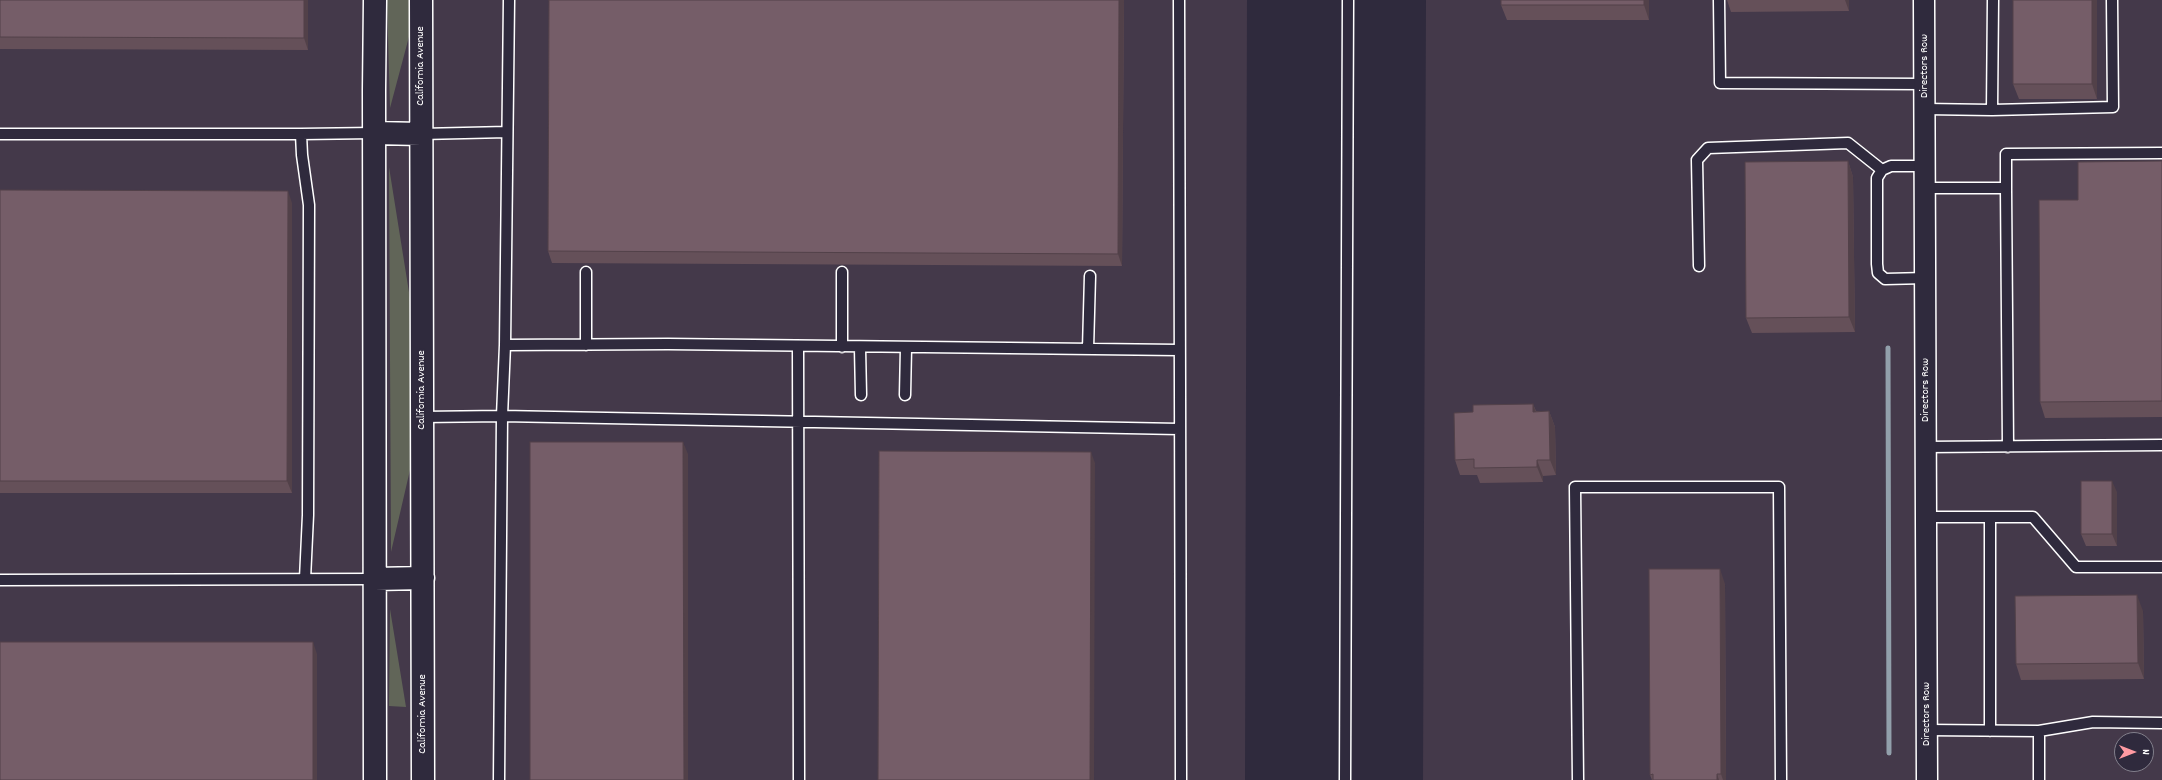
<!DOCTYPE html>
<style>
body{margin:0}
#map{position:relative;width:2162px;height:780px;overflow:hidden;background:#2f2a3d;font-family:Dekko,sans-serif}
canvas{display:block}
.north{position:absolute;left:2114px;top:732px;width:40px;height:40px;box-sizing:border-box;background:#2f2a3d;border:1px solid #827f8b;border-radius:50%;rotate:90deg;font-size:11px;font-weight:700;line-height:16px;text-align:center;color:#fff}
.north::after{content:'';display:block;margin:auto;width:14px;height:18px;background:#ff9aa2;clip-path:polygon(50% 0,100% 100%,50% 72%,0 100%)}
</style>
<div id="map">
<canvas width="2162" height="780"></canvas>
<div class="north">N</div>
</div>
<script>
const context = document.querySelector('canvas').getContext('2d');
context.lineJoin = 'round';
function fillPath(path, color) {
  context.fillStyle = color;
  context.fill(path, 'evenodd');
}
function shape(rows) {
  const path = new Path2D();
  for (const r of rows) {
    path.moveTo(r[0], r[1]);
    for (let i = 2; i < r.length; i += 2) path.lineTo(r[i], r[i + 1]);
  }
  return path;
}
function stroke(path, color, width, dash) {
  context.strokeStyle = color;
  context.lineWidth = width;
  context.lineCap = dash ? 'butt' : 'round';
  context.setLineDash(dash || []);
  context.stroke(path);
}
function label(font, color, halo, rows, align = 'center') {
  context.font = font + ' Dekko,sans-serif';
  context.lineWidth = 4;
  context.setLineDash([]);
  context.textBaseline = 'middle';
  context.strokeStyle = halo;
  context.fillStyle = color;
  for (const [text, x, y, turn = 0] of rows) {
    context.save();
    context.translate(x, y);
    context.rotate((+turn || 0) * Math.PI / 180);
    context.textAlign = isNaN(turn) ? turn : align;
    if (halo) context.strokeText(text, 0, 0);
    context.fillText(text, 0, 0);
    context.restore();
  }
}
const built = shape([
 [0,0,1247,0,1245,780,0,780],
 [1426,0,2162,0,2162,780,1423,780],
 [2122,740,2146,740,2146,764,2122,764]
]);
const green = shape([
 [387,0,411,0,410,33,390,108],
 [389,167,412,311,410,470,391,552],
 [390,609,406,707,389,706]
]);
const stream = shape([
 [1888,348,1889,753]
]);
const service = shape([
 [509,0,505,345,502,416,1179,429],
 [1179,0,1181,780],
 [1719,0,1720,83,1925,84],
 [1925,109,1992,110,1993,0],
 [1992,110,2113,107,2112,0],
 [0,134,301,134],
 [421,134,507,132],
 [1925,166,1891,166,1882,170,1877,178,1877,264,1878,273,1885,279,1926,278],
 [1925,188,2006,188,2006,154,2162,153],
 [2006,188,2008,447],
 [1699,266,1697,160,1708,148,1848,143,1882,170],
 [842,272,842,347],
 [505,345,668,344,1179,350],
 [586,345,586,272],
 [798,347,799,780],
 [860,348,861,395],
 [1088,349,1090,276],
 [905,395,906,348],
 [422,417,502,416,499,780],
 [1926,447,2162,445],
 [1926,517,2033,517,2076,567,2162,567],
 [1990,517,1990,731],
 [305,579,308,515,309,205,302,155,301,134,374,133],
 [0,580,375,579],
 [1927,730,2039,731,2039,780],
 [2039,731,2093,722,2162,723],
 [1345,780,1348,0],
 [1578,780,1575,487,1779,487,1781,780]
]);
const minor = shape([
 [1924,0,1927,780]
]);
const secondary = shape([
 [421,0,423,780],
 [374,133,421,134],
 [375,579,423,578],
 [375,780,374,90,375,0]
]);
const wall = shape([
 [0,0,308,0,308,50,0,49],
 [549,0,1124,0,1122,266,552,263,548,251],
 [1501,0,1649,0,1649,20,1507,20,1501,5],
 [1727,0,1849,0,1849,11,1731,12],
 [2097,0,2097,99,2019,99,2013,84],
 [1848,161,1853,177,1855,332,1752,333,1746,318],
 [2162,161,2162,417,2045,418,2040,402,2078,200],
 [0,190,292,203,292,493,0,493],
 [1533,404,1536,411,1549,411,1555,427,1556,475,1543,476,1543,482,1480,483,1477,475,1460,475,1455,460,1473,412],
 [2117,492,2117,546,2086,546,2081,534],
 [1725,584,1726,780,1652,780,1650,775],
 [2143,611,2144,679,2021,680,2016,664]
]);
const shadedWall = shape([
 [304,0,308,0,308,50,304,38],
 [1119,0,1124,0,1122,266,1118,254],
 [1644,0,1649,0,1649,20,1644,5],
 [1845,0,1849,0,1849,11],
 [2092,0,2097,0,2097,99,2092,84],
 [1848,161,1853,177,1855,332,1849,317],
 [288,191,292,203,292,493,287,481],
 [1533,404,1539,420,1533,412],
 [1549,411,1555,427,1556,475,1550,460],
 [683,442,688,454,688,780,684,780],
 [1091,452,1095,463,1094,780,1090,780],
 [1537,460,1543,476,1543,482,1537,467],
 [2112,481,2117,492,2117,546,2112,534],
 [1720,569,1725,584,1726,780,1723,780,1721,774],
 [2137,595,2143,611,2144,679,2138,663],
 [313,642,317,654,317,780,313,780],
 [1717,774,1719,780,1717,780]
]);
const building = shape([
 [0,0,304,0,304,38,0,37,0,0],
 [549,0,1119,0,1118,254,548,251,549,0],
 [1501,0,1644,0,1644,5,1501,5,1501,0],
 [2013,0,2092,0,2092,84,2013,84,2013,0],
 [1848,161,1849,317,1746,318,1745,162,1848,161],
 [2162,161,2162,401,2040,402,2039,200,2078,200,2078,162,2162,161],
 [0,190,288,191,287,481,0,481,0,190],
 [1533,404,1533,412,1549,411,1550,460,1537,460,1537,467,1474,468,1474,459,1455,460,1454,413,1473,412,1473,405,1533,404],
 [530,442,683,442,684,780,530,780,530,442],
 [879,451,1091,452,1090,780,878,780,879,451],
 [2081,481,2112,481,2112,534,2081,534,2081,481],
 [1649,569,1720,569,1721,774,1717,774,1717,780,1653,780,1653,774,1650,775,1649,569],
 [2137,595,2138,663,2016,664,2015,596,2137,595],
 [0,642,313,642,313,780,0,780,0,642]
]);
const streetNames = [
 ["California Avenue",421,66,-90],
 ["Directors Row",1925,66,-90],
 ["California Avenue",422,390,-90],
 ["Directors Row",1926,390,-90],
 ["California Avenue",423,714,-90],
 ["Directors Row",1927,714,-90]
];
fillPath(built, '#44394a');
fillPath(green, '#616558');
stroke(stream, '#92a0ab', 5);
stroke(service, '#fff', 13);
stroke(minor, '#fff', 23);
stroke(secondary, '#fff', 25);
stroke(service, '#2f2a3d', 10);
stroke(minor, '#2f2a3d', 20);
stroke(secondary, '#2f2a3d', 22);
fillPath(wall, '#655059');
fillPath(shadedWall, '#524149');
fillPath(building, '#755d68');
stroke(building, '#524149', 1);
label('12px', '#fff', '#2f2a3d', streetNames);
</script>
